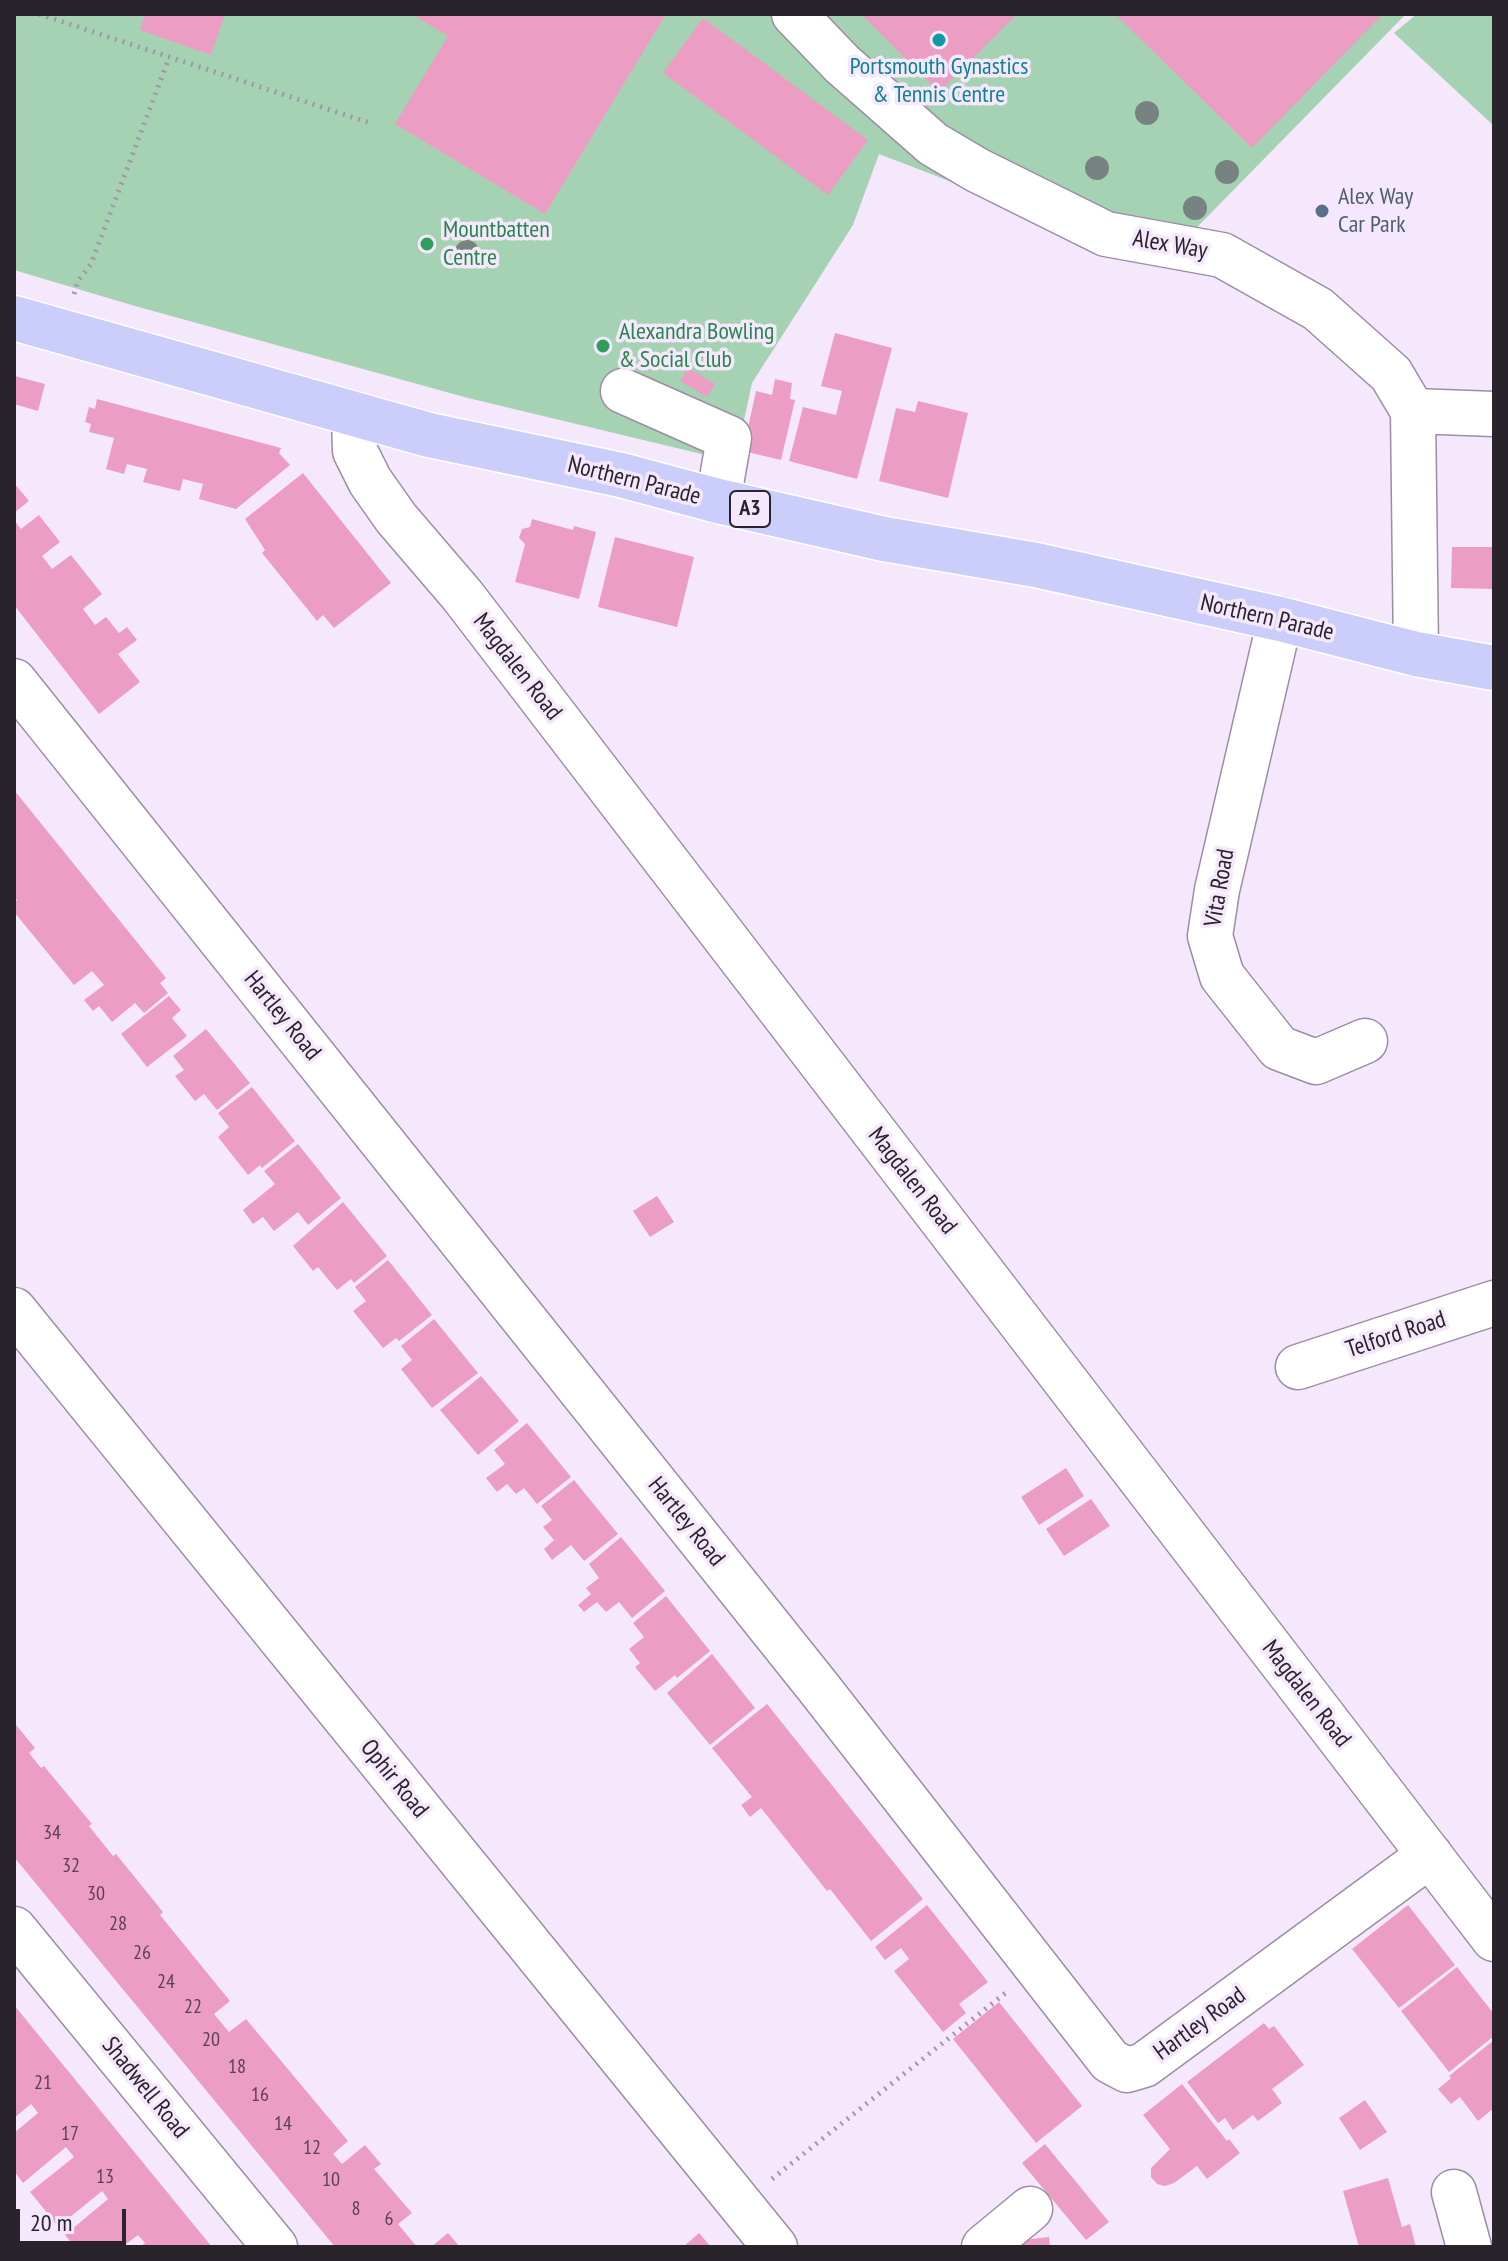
<!DOCTYPE html>
<style>
body{margin:0}
#map{position:relative;width:1508px;height:2261px;overflow:hidden;background:#f6e8fc;font-family:"PT Sans Narrow",sans-serif}
canvas{display:block}
.frame{position:absolute;inset:0;border:16px solid #29232c;pointer-events:none}
.scale{position:absolute;left:16px;top:2209px;width:110px;height:36px;box-sizing:border-box;border:4px solid #29232c;border-top:0;padding-left:10px;font-size:24px;line-height:28px;white-space:nowrap;color:#29232c;-webkit-text-stroke:6px #f6e8fc;paint-order:stroke}
</style>
<div id="map">
<canvas width="1508" height="2261"></canvas>
<div class="frame"></div>
<div class="scale">20 m</div>
</div>
<script>
const context = document.querySelector('canvas').getContext('2d');
context.lineJoin = 'round';
function fillPath(path, color) {
  context.fillStyle = color;
  context.fill(path, 'evenodd');
}
function shape(rows) {
  const path = new Path2D();
  for (const r of rows) {
    path.moveTo(r[0], r[1]);
    for (let i = 2; i < r.length; i += 2) path.lineTo(r[i], r[i + 1]);
  }
  return path;
}
function stroke(path, color, width, dash) {
  context.strokeStyle = color;
  context.lineWidth = width;
  context.lineCap = dash ? 'butt' : 'round';
  context.setLineDash(dash || []);
  context.stroke(path);
}
function label(font, color, halo, rows, align = 'center') {
  context.font = font + ' "PT Sans Narrow",sans-serif';
  context.lineWidth = 7;
  context.setLineDash([]);
  context.textBaseline = 'middle';
  context.strokeStyle = halo;
  context.fillStyle = color;
  for (const [text, x, y, turn = 0] of rows) {
    context.save();
    context.translate(x, y);
    context.rotate((+turn || 0) * Math.PI / 180);
    context.textAlign = isNaN(turn) ? turn : align;
    if (halo) context.strokeText(text, 0, 0);
    context.fillText(text, 0, 0);
    context.restore();
  }
}
const green = shape([
 [14,14,1406,14,1162,263,879,154,853,225,752,383,735,462,468,398,135,306,14,270],
 [1417,14,1494,14,1494,126,1394,33]
]);
const building = shape([
 [145,14,225,14,211,55,140,30],
 [412,14,666,14,545,214,395,124,448,36],
 [861,14,1017,14,939,92],
 [1115,14,1383,14,1252,148],
 [703,18,868,140,828,195,663,73],
 [835,333,892,348,857,479,789,461,803,407,836,415,842,391,821,386],
 [688,368,715,384,707,397,680,381],
 [15,376,45,384,38,411,14,404],
 [775,379,792,383,790,399,795,400,781,460,743,451,756,391,772,395],
 [97,399,281,448,279,453,290,465,236,509,199,499,203,484,183,479,180,491,143,482,147,469,127,464,124,474,106,469,114,438,89,432,91,424,85,422,89,407,95,409],
 [918,401,968,413,948,498,879,481,896,408,915,412],
 [303,473,391,583,334,628,323,615,317,621,262,553,265,550,245,519],
 [14,483,29,501,14,513],
 [39,515,60,542,42,556,52,569,71,555,102,594,83,609,95,625,106,617,119,633,127,627,137,640,118,654,140,682,99,714,14,605,14,520,21,529],
 [532,519,573,530,574,526,596,532,579,599,515,582,525,544,519,538,522,529,530,527],
 [615,537,694,557,677,627,598,607],
 [1452,547,1494,547,1494,589,1451,588],
 [14,790,166,978,160,983,168,993,144,1013,135,1003,112,1022,99,1006,93,1011,84,1000,104,985,92,971,74,985,14,912,14,903,17,900,14,896,14,879,16,877,14,874],
 [169,996,181,1010,172,1018,187,1036,147,1067,121,1034],
 [206,1029,250,1083,217,1110,204,1094,195,1101,175,1076,184,1070,173,1056],
 [252,1087,295,1141,262,1168,260,1165,248,1175,218,1137,229,1127,218,1113],
 [298,1144,341,1198,308,1225,298,1212,274,1231,263,1217,253,1224,243,1210,275,1184,264,1171],
 [657,1196,674,1222,650,1237,633,1211],
 [343,1202,387,1256,354,1283,351,1279,337,1290,318,1267,313,1271,293,1246],
 [388,1260,432,1315,399,1341,396,1338,383,1348,353,1311,366,1301,355,1287],
 [434,1319,478,1373,432,1408,401,1369,412,1360,401,1346],
 [481,1376,519,1421,478,1455,440,1410],
 [527,1423,571,1477,537,1504,524,1488,516,1494,507,1484,497,1492,486,1478,505,1464,494,1450],
 [1066,1468,1084,1496,1039,1525,1021,1497],
 [574,1480,618,1534,584,1561,571,1545,552,1560,544,1549,554,1540,543,1527,552,1520,541,1506],
 [1091,1499,1110,1526,1064,1556,1046,1529],
 [621,1537,665,1591,632,1618,619,1602,606,1612,597,1602,584,1612,578,1605,591,1594,586,1588,599,1578,589,1564],
 [666,1596,710,1651,677,1678,675,1675,655,1691,635,1667,640,1663,629,1649,644,1637,633,1623],
 [712,1654,755,1708,710,1745,667,1693],
 [767,1704,923,1899,871,1941,830,1889,827,1891,761,1808,750,1817,741,1805,752,1797,712,1748],
 [16,1725,35,1748,29,1753,41,1768,44,1766,92,1824,89,1826,113,1856,116,1854,163,1912,160,1915,230,2001,214,2014,229,2032,246,2019,348,2141,333,2154,342,2164,365,2145,381,2164,374,2169,412,2213,398,2224,417,2247,335,2247,14,1857],
 [927,1905,988,1982,959,2004,966,2013,943,2032,894,1971,909,1959,901,1948,885,1960,875,1947],
 [1408,1905,1455,1965,1399,2008,1352,1949],
 [1457,1967,1494,2014,1494,2036,1449,2072,1401,2011],
 [999,2002,1082,2106,1036,2143,953,2039],
 [14,2005,73,2077,212,2247,140,2247,145,2243,138,2235,122,2247,75,2247,65,2235,108,2199,102,2191,58,2227,44,2209,30,2192,74,2157,66,2147,23,2183,14,2171,14,2133,38,2113,31,2104,14,2118],
 [1264,2023,1269,2029,1274,2026,1304,2065,1272,2089,1282,2103,1258,2121,1253,2115,1233,2130,1225,2118,1218,2123,1187,2082],
 [1494,2040,1494,2108,1478,2121,1460,2097,1451,2104,1438,2089,1451,2078,1449,2076],
 [1182,2084,1227,2141,1229,2139,1240,2153,1207,2179,1197,2166,1174,2183,1165,2186,1157,2184,1151,2177,1151,2168,1170,2149,1143,2115],
 [1365,2100,1387,2132,1360,2150,1339,2118],
 [1045,2144,1109,2222,1086,2240,1022,2163],
 [1388,2178,1402,2227,1410,2224,1416,2247,1359,2247,1343,2191],
 [448,2233,460,2247,431,2247],
 [699,2233,711,2247,683,2247],
 [1049,2237,1050,2247,1004,2247,1004,2242]
]);
const path = shape([
 [39,14,373,124],
 [74,294,78,281,91,264,169,58],
 [772,2179,1008,1991]
]);
const minor = shape([
 [794,14,842,64,933,144,977,170,1106,234,1222,255,1318,309,1391,374,1413,411,1416,654],
 [623,391,729,438,718,501],
 [1413,411,1494,414],
 [354,414,355,451,370,481,396,518,462,595,1494,1939],
 [1280,619,1217,890,1210,936,1222,976,1279,1048,1316,1062,1365,1041],
 [14,681,818,1687,1110,2061,1127,2070,1144,2065,1430,1855],
 [14,1310,775,2247],
 [1298,1367,1494,1303],
 [14,1929,275,2247],
 [1454,2192,1469,2247],
 [984,2247,1030,2209]
]);
const major = shape([
 [14,318,429,435,621,475,718,501,884,539,1036,565,1280,619,1416,654,1494,668]
]);
const trees = [
 [1147,113],
 [1097,168],
 [1227,172],
 [1195,208],
 [467,252]
];
const markers = [
 [939,40,8,"#0f9aa8"],
 [1322,211,8,"#5c6f8a"],
 [427,244,8,"#2e9e5b"],
 [603,346,8,"#2e9e5b"]
];
const numberNames = [
 ["34",52,1833],
 ["32",71,1866],
 ["30",96,1894],
 ["28",118,1924],
 ["26",142,1953],
 ["24",166,1982],
 ["22",193,2007],
 ["20",211,2040],
 ["18",237,2067],
 ["21",43,2083],
 ["16",260,2095],
 ["14",283,2124],
 ["17",70,2134],
 ["12",312,2148],
 ["13",105,2177],
 ["10",331,2180],
 ["8",356,2209],
 ["6",389,2219]
];
const shields = [
 [750,509,40]
];
const shieldNames = [
 ["A3",750,509]
];
const cultureNames = [
 ["Portsmouth Gynastics",939,67],
 ["& Tennis Centre",939,95]
];
const serviceNames = [
 ["Alex Way",1338,197],
 ["Car Park",1338,225]
];
const leisureNames = [
 ["Mountbatten",443,230],
 ["Centre",443,258],
 ["Alexandra Bowling",619,332],
 ["& Social Club",619,360]
];
const streetNames = [
 ["Alex Way",1170,245,10],
 ["Northern Parade",634,481,14],
 ["Northern Parade",1267,618,13],
 ["Magdalen Road",517,667,52],
 ["Vita Road",1220,888,-80],
 ["Hartley Road",282,1016,51],
 ["Magdalen Road",912,1181,52],
 ["Telford Road",1396,1335,-18],
 ["Hartley Road",686,1522,51],
 ["Magdalen Road",1306,1694,52],
 ["Ophir Road",394,1779,51],
 ["Hartley Road",1200,2024,-36],
 ["Shadwell Road",145,2088,51]
];
fillPath(green, '#a5d2b3');
fillPath(building, '#ec9dc4');
stroke(minor, '#9c8da3', 47);
stroke(major, '#fff', 47);
stroke(path, '#a196a6', 5, [2, 6]);
stroke(minor, '#fff', 44);
stroke(major, '#cbcdfb', 44);
context.fillStyle = '#788381';
for (const [x, y] of trees) {
  context.beginPath();
  context.arc(x, y, 12, 0, 2 * Math.PI);
  context.fill();
}
for (const [x, y, r, color] of markers) {
  const dot = new Path2D();
  dot.arc(x, y, r, 0, 2 * Math.PI);
  context.fillStyle = color;
  context.fill(dot);
  stroke(dot, '#f6e8fc', 3);
}
label('20px', '#5a4252', null, numberNames);
for (const [x, y, w] of shields) {
  const box = new Path2D();
  box.roundRect(x - w / 2, y - 18, w, 36, 6);
  context.fillStyle = '#f6e8fc';
  context.fill(box);
  stroke(box, '#29232c', 2);
}
label('bold 22px', '#29232c', null, shieldNames);
label('24px', '#0d838f', '#f6e8fc', cultureNames);
label('24px', '#4e5e75', '#f6e8fc', serviceNames, 'left');
label('24px', '#27864d', '#f6e8fc', leisureNames, 'left');
label('24px', '#29232c', '#f6e8fc', streetNames);
</script>
